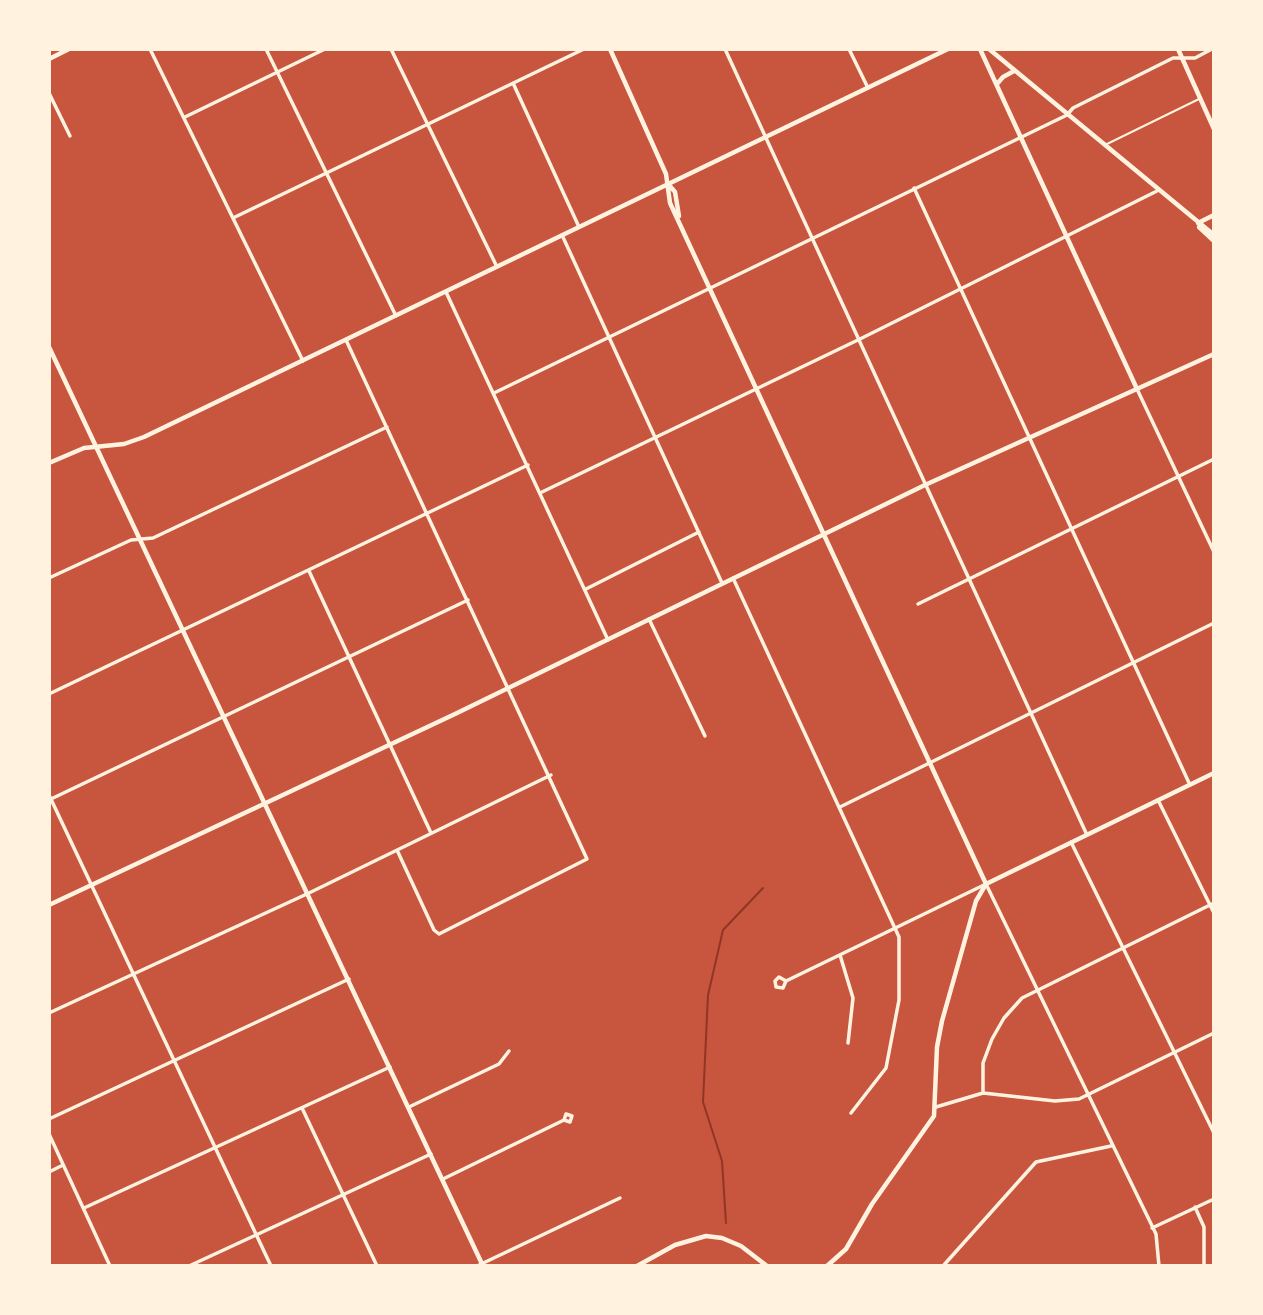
<!DOCTYPE html>
<style>
body{margin:0}
#map{position:relative;width:1263px;height:1315px;overflow:hidden;background:#c8553d;font-family:"PT Sans Narrow",sans-serif}
canvas{display:block}
.frame{position:absolute;inset:0;border:51px solid #fff3e0;pointer-events:none}
</style>
<div id="map">
<canvas width="1263" height="1315"></canvas>
<div class="frame"></div>
</div>
<script>
const context = document.querySelector('canvas').getContext('2d');
context.lineJoin = 'round';
function shape(rows) {
  const path = new Path2D();
  for (const r of rows) {
    path.moveTo(r[0], r[1]);
    for (let i = 2; i < r.length; i += 2) path.lineTo(r[i], r[i + 1]);
  }
  return path;
}
function stroke(path, color, width, dash) {
  context.strokeStyle = color;
  context.lineWidth = width;
  context.lineCap = dash ? 'butt' : 'round';
  context.setLineDash(dash || []);
  context.stroke(path);
}
const stream = shape([
 [726,1223,722,1161,703,1102,708,995,723,930,763,888]
]);
const service = shape([
 [1107,144,1199,99]
]);
const minor = shape([
 [150,49,303,361],
 [266,49,396,316],
 [391,49,497,267],
 [725,49,1087,835],
 [849,49,868,88],
 [513,83,579,227],
 [49,93,70,136],
 [185,117,325,49],
 [914,188,1190,785],
 [233,218,584,49],
 [562,235,722,583],
 [446,292,608,640],
 [346,340,587,859,439,934,434,930,397,850],
 [1137,389,1214,552],
 [494,393,1067,115,1073,108,1173,58,1195,58,1212,49],
 [542,492,860,339,1157,191],
 [309,571,431,833],
 [49,578,131,540,153,538,387,427],
 [733,578,899,937,899,1000,886,1068,851,1113],
 [586,589,699,532],
 [918,604,1214,459],
 [649,619,705,736],
 [49,694,528,465],
 [49,795,271,1266],
 [51,799,468,600],
 [1158,800,1214,913],
 [840,807,1214,623],
 [1071,842,1214,1133],
 [840,955,853,998,848,1043],
 [786,981,783,988,776,987,775,981,779,977,786,981,986,884,1156,1234,1159,1266],
 [49,1013,309,893,551,775],
 [983,1093,983,1063,992,1039,1004,1018,1022,998,1214,903],
 [409,1107,499,1064,509,1051],
 [936,1107,983,1093,1055,1101,1079,1099,1214,1033],
 [302,1108,377,1266],
 [49,1119,349,979],
 [49,1134,110,1266],
 [49,1172,63,1165],
 [443,1179,564,1120,570,1122,572,1116,566,1114,564,1120],
 [1195,1207,1204,1227,1204,1266],
 [84,1208,390,1067],
 [1152,1228,1214,1199],
 [189,1266,431,1154],
 [477,1266,620,1198],
 [943,1266,1036,1162,1111,1146]
]);
const tertiary = shape([
 [610,49,666,174,670,203,986,884],
 [980,49,1137,389],
 [989,49,1214,235],
 [1178,49,1214,129],
 [49,59,69,49],
 [997,84,1003,77,1014,71],
 [669,185,675,192,679,216],
 [1198,223,1214,215],
 [1199,227,1214,241],
 [49,347,483,1266],
 [49,463,84,448,124,444,144,437,948,49],
 [986,884,1214,773],
 [49,905,455,714,925,485,1214,354],
 [637,1266,675,1245,706,1236,722,1238,741,1246,767,1266],
 [827,1266,846,1249,872,1204,934,1116,937,1047,942,1021,976,901,986,884]
]);
stroke(stream, '#8f3625', 2);
stroke(service, '#fff3e0', 2);
stroke(minor, '#fff3e0', 3.5);
stroke(tertiary, '#fff3e0', 4.5);
</script>
